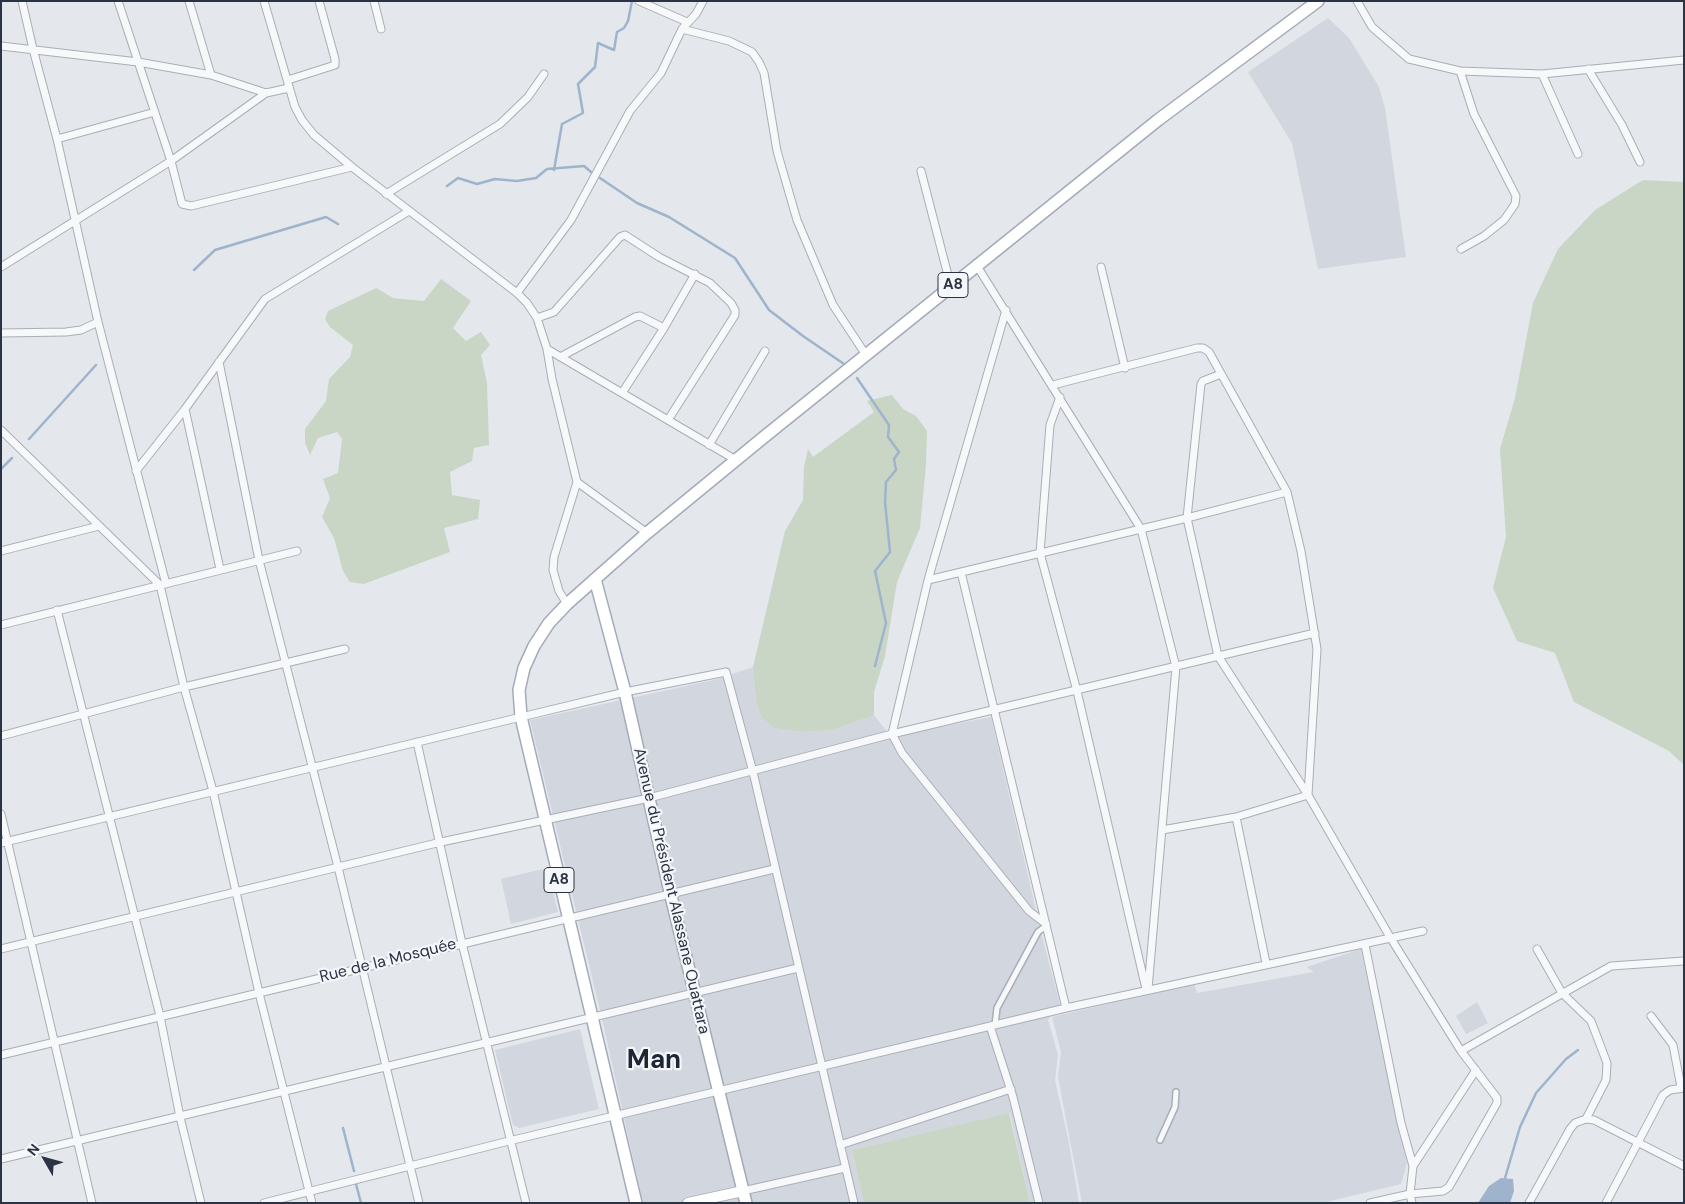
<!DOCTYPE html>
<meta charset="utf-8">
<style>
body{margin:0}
#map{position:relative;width:1685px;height:1204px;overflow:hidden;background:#e4e7ec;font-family:"DM Sans",sans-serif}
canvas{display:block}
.frame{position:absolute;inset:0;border:2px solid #2b3445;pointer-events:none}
.north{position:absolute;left:20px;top:1134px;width:50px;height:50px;-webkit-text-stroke:4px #f4f6f9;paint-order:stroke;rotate:308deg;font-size:14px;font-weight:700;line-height:20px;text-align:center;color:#2b3445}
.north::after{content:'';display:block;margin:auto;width:18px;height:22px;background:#2b3445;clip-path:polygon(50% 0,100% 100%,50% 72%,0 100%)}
</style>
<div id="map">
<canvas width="1685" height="1204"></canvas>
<div class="frame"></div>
<div class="north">N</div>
</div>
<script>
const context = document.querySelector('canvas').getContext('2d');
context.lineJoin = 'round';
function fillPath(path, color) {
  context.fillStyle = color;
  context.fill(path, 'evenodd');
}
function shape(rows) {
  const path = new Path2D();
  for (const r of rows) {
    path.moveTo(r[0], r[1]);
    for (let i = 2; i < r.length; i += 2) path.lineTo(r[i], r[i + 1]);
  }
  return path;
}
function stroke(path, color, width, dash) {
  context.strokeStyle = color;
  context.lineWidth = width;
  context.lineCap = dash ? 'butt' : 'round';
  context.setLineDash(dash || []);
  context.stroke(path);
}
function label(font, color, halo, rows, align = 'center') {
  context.font = font + ' "DM Sans",sans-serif';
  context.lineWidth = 4.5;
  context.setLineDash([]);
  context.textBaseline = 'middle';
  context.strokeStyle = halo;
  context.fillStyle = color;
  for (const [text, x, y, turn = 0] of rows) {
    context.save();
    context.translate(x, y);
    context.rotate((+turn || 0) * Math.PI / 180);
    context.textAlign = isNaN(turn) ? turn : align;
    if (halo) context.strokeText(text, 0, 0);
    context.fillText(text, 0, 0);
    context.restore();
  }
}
const built = shape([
 [1328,18,1349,38,1379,87,1385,108,1406,257,1318,269,1292,143,1248,72],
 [753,667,756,701,761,717,775,728,801,732,833,730,874,715,891,737,991,717,1043,940,1060,1004,1048,1020,1058,1055,1055,1080,1068,1138,1079,1203,1030,1203,1010,1113,852,1150,864,1203,643,1203,603,1023,530,720,718,679],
 [547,868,558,912,511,924,501,879],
 [1361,949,1407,1163,1401,1184,1322,1203,1082,1203,1058,1077,1061,1052,1052,1017,1194,984,1197,993,1314,972,1307,967],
 [1477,1002,1488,1023,1466,1034,1456,1016],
 [580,1029,599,1109,519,1128,513,1125,495,1050]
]);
const green = shape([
 [1643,180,1684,182,1684,765,1669,751,1574,702,1555,653,1517,641,1493,588,1506,537,1500,449,1515,398,1533,303,1558,249,1595,210],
 [441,279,471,301,453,328,466,341,481,332,490,345,481,355,487,383,489,445,474,448,472,461,450,472,452,495,480,500,478,519,444,528,450,552,364,584,350,582,343,571,334,538,322,517,330,498,323,479,338,473,342,439,337,432,318,438,310,455,305,443,305,429,326,401,329,379,350,357,353,345,330,327,325,319,328,311,376,288,393,298,424,301],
 [892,395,903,409,916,416,927,431,926,465,920,528,897,582,885,656,874,692,874,715,833,730,801,732,774,728,761,717,756,701,753,667,785,531,803,500,804,467,808,449,813,457,874,412,867,401],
 [1009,1113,1030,1203,864,1203,852,1150]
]);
const water = shape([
 [1501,1178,1513,1179,1514,1191,1510,1203,1478,1203,1489,1186]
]);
const stream = shape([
 [554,170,562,124,583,113,578,84,595,67,598,43,614,50,617,32,624,28,628,21,632,1],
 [600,178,637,203,669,217,735,258,769,310,803,336,844,364],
 [447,186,458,178,477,184,495,179,517,181,536,178,547,169,584,166,591,172],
 [194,270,215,250,326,217,338,224],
 [857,378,889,425,888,437,899,452,894,459,896,470,886,482,885,502,890,552,875,571,886,623,875,666],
 [29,439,96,365],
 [1,469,12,458],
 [343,1128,354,1171],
 [1505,1178,1520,1127,1536,1093,1566,1059,1578,1050],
 [356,1184,361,1203]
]);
const pedestrian = shape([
 [995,1025,997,1008,1038,932,1046,926],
 [1160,1140,1175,1107,1176,1092]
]);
const minor = shape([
 [22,1,33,49,57,139,98,322,166,584],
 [118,1,171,161,182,204,191,206,352,167],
 [189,1,211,75],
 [264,1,295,107,302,120,314,135,352,167,517,293,527,303,537,318,547,349,552,379,577,482,647,533],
 [374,1,381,29],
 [639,1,687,22],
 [1357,1,1372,27,1409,59,1460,71,1542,74,1684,60],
 [682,29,729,41,752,52,759,62,764,73,777,151,797,220,833,305,866,355],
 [1,46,138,62,211,75,266,93,289,88],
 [1588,69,1622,125,1640,162],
 [1460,71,1474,114,1516,196,1515,204,1504,220,1484,236,1461,249],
 [1542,74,1578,154],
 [288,80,335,65,335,59,319,1],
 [57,139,155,112],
 [921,171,951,287],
 [386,194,500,124,528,97,544,74],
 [977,266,1141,529,1176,667,1148,989],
 [1,267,171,161,266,93],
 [1101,267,1125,368],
 [517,293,571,220,630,111,661,73,682,29,696,14,703,1],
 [1006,310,928,580,892,734,902,753,1029,911,1046,924],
 [537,318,554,312,620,237,625,235,659,257,710,283,731,303,735,310,735,315,668,420],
 [1,333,66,332,81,330,98,322],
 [547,349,736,460],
 [562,356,635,317,640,316,664,328],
 [219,362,259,560,338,867,419,1203],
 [1221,374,1203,381,1201,384,1187,518,1218,656,1308,795,1390,937,1461,1051,1497,1098,1497,1103,1449,1187,1443,1191,1410,1194,1370,1203],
 [1053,385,1197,348,1203,348,1209,352,1287,492,1301,551,1317,649,1308,795,1236,817,1162,830],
 [622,393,664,328,695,274],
 [1060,397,1050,425,1040,553,1077,691,1146,989],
 [185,409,220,569],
 [1,430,160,585,184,687,213,791,259,993,312,1203],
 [709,445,765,351],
 [136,471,185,409,265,299,409,211],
 [1,551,99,526],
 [961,572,1066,1008],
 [928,580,1187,518,1287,492],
 [567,604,559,591,553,570,554,557,577,482],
 [57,610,160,1016,180,1117,201,1203],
 [1,625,297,551],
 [1,736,184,687,345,649],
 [417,742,462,943,526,1203],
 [1,814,92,1203],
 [1236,817,1266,963],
 [1,843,521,717,625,692,726,672,753,772,854,1203],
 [1365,945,1401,1123,1413,1166],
 [1,949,441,842,649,798,892,734,1315,633],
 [1537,949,1562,993,1591,1021,1607,1063,1606,1080,1586,1119],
 [1651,1016,1673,1045,1681,1087],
 [990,1026,1013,1097,1039,1203],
 [1461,1051,1611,966,1684,961],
 [1,1055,774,869],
 [840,1145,1011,1089],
 [1,1159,798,968],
 [743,1191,845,1168],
 [264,1203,509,1141,1066,1008,1423,931],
 [1412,1203,1410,1194,1413,1166,1476,1070],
 [1529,1203,1570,1129,1575,1123,1586,1119,1594,1120,1684,1166],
 [1606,1203,1663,1095,1670,1090,1684,1088]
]);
const secondary = shape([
 [688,1203,743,1191]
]);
const primary = shape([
 [595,579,625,692,670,892,746,1203],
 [636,1203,521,717,519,690,524,668,534,646,549,623,567,604,647,533,764,437,1158,120,1318,1]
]);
const shields = [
 [953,285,30],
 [559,880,30]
];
const shieldNames = [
 ["A8",953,285],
 ["A8",559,880]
];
const streetNames = [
 ["Avenue du Président Alassane Ouattara",671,891,77],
 ["Rue de la Mosquée",388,961,-14]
];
const townNames = [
 ["Man",654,1061]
];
fillPath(built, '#d2d6de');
fillPath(green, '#c9d6c5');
fillPath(water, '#9fb4cc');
stroke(stream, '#9fb4cc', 2.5);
stroke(pedestrian, '#a9aeb7', 8);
stroke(minor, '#a9aeb7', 9);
stroke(secondary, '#a9aeb7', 12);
stroke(primary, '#a3abb8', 14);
stroke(pedestrian, '#f7f8fa', 5);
stroke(minor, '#f7f8fa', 7);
stroke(secondary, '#fff', 10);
stroke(primary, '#fff', 11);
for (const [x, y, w] of shields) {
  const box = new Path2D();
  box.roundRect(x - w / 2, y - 12.5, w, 25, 4);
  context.fillStyle = '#f4f6f9';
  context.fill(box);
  stroke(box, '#2b3445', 1);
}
label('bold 15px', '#2b3445', null, shieldNames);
label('16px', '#2b3445', '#f4f6f9', streetNames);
label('bold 26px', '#1d2536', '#f4f6f9', townNames);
</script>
